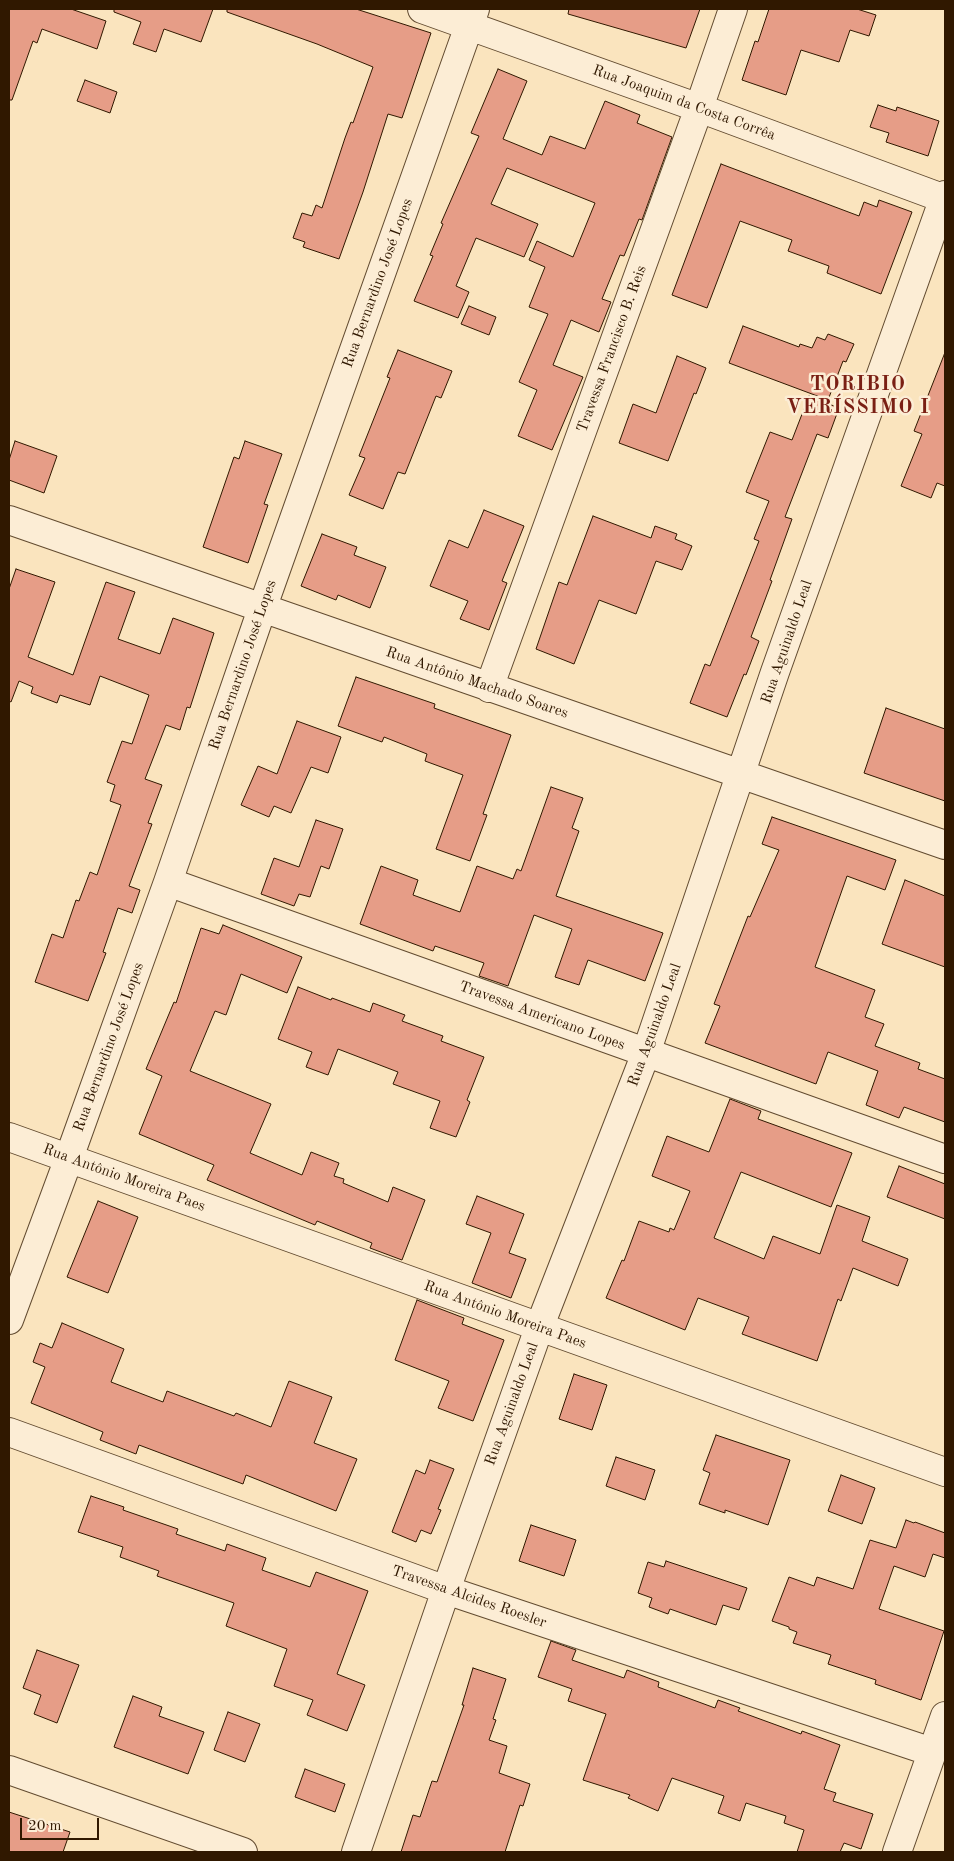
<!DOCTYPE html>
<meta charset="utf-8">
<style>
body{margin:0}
#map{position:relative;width:954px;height:1861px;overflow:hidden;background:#fae4be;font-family:"Old Standard TT",serif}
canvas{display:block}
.frame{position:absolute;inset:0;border:10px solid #301800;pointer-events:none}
.scale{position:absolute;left:20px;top:1818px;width:79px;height:22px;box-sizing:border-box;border:2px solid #301800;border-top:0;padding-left:6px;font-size:15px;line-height:18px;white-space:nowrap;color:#301800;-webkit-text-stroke:4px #fcedd5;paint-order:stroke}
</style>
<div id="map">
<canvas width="954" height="1861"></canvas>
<div class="frame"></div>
<div class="scale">20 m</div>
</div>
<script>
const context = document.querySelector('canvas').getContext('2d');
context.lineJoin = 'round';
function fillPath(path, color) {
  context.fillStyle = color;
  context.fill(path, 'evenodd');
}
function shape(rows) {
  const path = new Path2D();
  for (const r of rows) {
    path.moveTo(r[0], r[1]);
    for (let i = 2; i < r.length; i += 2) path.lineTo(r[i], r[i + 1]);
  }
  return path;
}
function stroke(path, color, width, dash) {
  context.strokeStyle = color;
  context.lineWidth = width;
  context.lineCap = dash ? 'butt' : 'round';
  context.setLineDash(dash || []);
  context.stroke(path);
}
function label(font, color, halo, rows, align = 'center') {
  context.font = font + ' "Old Standard TT",serif';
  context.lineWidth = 5;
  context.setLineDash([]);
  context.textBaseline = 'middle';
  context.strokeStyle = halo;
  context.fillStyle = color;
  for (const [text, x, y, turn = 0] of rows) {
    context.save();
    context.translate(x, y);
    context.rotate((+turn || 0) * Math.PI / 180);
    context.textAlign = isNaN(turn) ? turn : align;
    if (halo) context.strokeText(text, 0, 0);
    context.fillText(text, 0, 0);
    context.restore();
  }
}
const building = shape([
 [9,9,71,9,106,21,97,49,42,29,37,43,33,41,12,100,9,100,9,9],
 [114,9,213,9,201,42,164,29,156,52,133,44,141,22,114,12,114,9],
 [227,9,356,9,431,33,402,118,388,114,363,192,339,259,303,247,305,242,293,238,302,213,312,216,316,205,322,208,345,138,351,122,353,123,373,67,317,44,227,12,227,9],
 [569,9,700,9,686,48,568,14,569,9],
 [769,9,857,9,876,15,869,36,850,30,839,62,801,50,786,95,742,80,755,41,758,42,769,9],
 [498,69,527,81,503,139,542,155,550,136,585,149,605,101,640,115,637,123,672,137,642,220,639,219,624,256,620,255,602,299,611,302,599,332,571,320,553,365,583,377,552,450,518,436,537,390,519,382,548,314,529,307,545,267,529,260,537,241,573,257,595,203,507,168,491,204,538,224,524,257,476,238,456,286,469,292,458,318,414,301,433,256,430,255,443,224,441,223,479,136,471,133,498,69],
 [85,80,117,92,110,113,77,101,85,80],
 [878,105,896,111,897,107,939,121,928,156,886,142,889,133,870,127,878,105],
 [721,164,859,216,864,202,877,207,879,200,912,212,881,294,827,273,829,266,788,251,792,240,740,221,707,308,672,295,721,164],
 [469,306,496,317,489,335,461,324,469,306],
 [743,326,799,347,800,344,812,348,817,337,825,340,828,334,854,344,846,362,843,361,828,400,729,363,743,326],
 [398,350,452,371,441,398,436,396,405,474,398,472,383,509,349,495,365,458,359,456,390,378,387,377,398,350],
 [944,355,945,356,945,486,937,483,931,498,901,486,922,434,914,431,944,355],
 [677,356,706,368,696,394,694,393,668,461,619,443,633,404,656,413,677,356],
 [809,396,839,408,828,438,817,434,785,517,792,519,770,580,772,581,751,637,759,641,746,675,744,674,727,717,690,703,705,664,710,666,759,541,754,539,769,501,746,492,770,432,792,440,809,396],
 [15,441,57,456,44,493,9,480,9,460,15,441],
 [245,441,282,454,264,504,268,505,248,563,203,547,234,457,239,459,245,441],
 [484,510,524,526,502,581,507,583,489,630,460,619,468,601,430,586,449,540,468,548,484,510],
 [593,516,651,538,655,526,677,534,675,539,692,546,682,570,656,561,636,614,599,600,574,664,536,649,559,582,567,585,593,516],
 [322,534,357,547,354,555,386,567,370,608,338,595,336,600,301,586,322,534],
 [16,569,55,582,28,657,73,675,106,582,135,592,118,639,160,654,173,618,214,633,190,708,187,707,180,730,166,725,145,779,162,785,148,823,152,824,129,886,140,890,132,913,118,908,103,952,106,953,88,1001,35,982,52,934,63,938,76,900,79,901,90,872,97,875,121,805,110,801,115,785,107,782,122,741,132,744,149,695,100,676,90,705,60,695,57,703,31,693,33,687,19,681,11,702,9,701,9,589,16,569],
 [356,677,435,704,434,708,511,735,483,814,487,815,470,861,436,849,463,775,425,761,427,754,384,737,382,742,338,726,356,677],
 [886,708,945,729,945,801,864,773,886,708],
 [297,721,341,737,328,773,311,767,291,813,274,806,269,817,241,805,258,766,277,774,297,721],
 [551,787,583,798,572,828,579,831,556,896,663,933,645,981,588,960,579,985,555,977,572,929,534,915,508,986,479,976,484,963,435,946,433,951,360,924,381,866,418,880,413,895,460,912,477,866,513,879,517,869,521,871,551,787],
 [772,817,896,860,885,890,847,876,815,967,875,990,865,1017,884,1024,875,1046,920,1063,918,1069,945,1079,945,1122,904,1107,899,1118,866,1105,878,1071,828,1052,816,1084,705,1043,720,1006,714,1004,748,916,750,917,779,850,762,844,772,817],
 [316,820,343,829,329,869,321,866,310,897,299,894,294,906,261,894,274,858,299,867,316,820],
 [905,880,945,896,945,967,882,944,905,880],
 [223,925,302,957,287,993,241,974,226,1015,215,1011,190,1071,271,1104,250,1153,302,1175,311,1152,339,1163,334,1176,344,1179,343,1183,388,1202,393,1187,425,1200,402,1260,370,1248,372,1243,317,1221,315,1225,207,1180,214,1165,139,1134,162,1076,146,1069,174,1002,176,1003,201,928,219,934,223,925],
 [298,987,331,1000,332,998,370,1012,373,1003,405,1015,402,1021,443,1036,441,1041,484,1057,467,1100,470,1102,456,1137,430,1128,440,1101,393,1084,398,1072,338,1049,328,1075,306,1067,312,1052,278,1039,298,987],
 [730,1099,761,1111,758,1119,852,1153,831,1207,741,1172,714,1238,764,1259,773,1236,820,1254,837,1205,870,1217,862,1241,908,1259,898,1286,853,1268,841,1301,838,1299,817,1361,742,1334,749,1317,698,1298,685,1330,606,1298,622,1260,624,1261,639,1221,669,1232,670,1228,674,1230,690,1191,652,1176,667,1136,709,1152,730,1099],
 [899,1166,945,1184,945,1219,887,1197,899,1166],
 [477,1196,524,1214,509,1253,526,1259,511,1298,472,1283,491,1233,466,1224,477,1196],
 [98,1201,138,1217,108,1293,67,1277,98,1201],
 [417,1300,464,1318,462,1324,504,1340,473,1421,438,1408,449,1381,395,1360,417,1300],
 [62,1323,124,1349,111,1382,163,1402,167,1391,234,1416,236,1413,271,1427,289,1381,332,1397,314,1443,357,1459,336,1511,246,1475,243,1484,139,1445,136,1454,100,1440,103,1432,31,1403,45,1367,33,1362,40,1343,52,1348,62,1323],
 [574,1374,607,1385,592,1430,559,1419,574,1374],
 [716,1435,790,1460,768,1525,725,1510,725,1513,699,1504,710,1473,703,1470,716,1435],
 [616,1457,655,1470,645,1500,606,1486,616,1457],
 [430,1460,454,1469,438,1509,441,1510,431,1534,421,1530,416,1542,392,1532,416,1470,425,1474,430,1460],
 [841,1475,875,1488,862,1524,828,1511,841,1475],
 [91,1496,124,1507,123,1510,178,1529,176,1534,225,1551,227,1544,266,1558,262,1570,310,1587,316,1572,368,1591,337,1674,365,1685,347,1731,307,1715,313,1700,274,1686,287,1649,226,1626,234,1603,157,1576,159,1571,120,1557,123,1547,78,1532,91,1496],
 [906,1520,914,1523,915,1522,945,1533,945,1558,933,1554,925,1577,894,1566,879,1609,944,1631,921,1700,875,1684,876,1680,828,1664,831,1655,793,1643,797,1632,789,1629,789,1627,772,1621,789,1577,814,1586,817,1577,853,1589,870,1540,896,1548,906,1520],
 [531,1525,576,1540,564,1576,519,1561,531,1525],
 [666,1561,747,1588,739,1610,723,1605,716,1625,670,1609,668,1614,649,1607,652,1598,638,1593,648,1562,664,1567,666,1561],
 [551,1641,576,1650,572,1660,624,1678,627,1670,659,1682,658,1687,715,1708,718,1700,740,1708,738,1711,801,1734,802,1731,840,1745,824,1789,836,1793,833,1801,873,1814,861,1849,844,1843,840,1852,797,1852,804,1830,784,1823,786,1816,746,1803,740,1821,718,1813,724,1796,672,1778,658,1811,628,1798,630,1795,583,1780,606,1714,568,1701,572,1689,538,1677,551,1641],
 [37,1650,79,1665,57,1723,34,1714,41,1695,23,1688,37,1650],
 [473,1668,506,1679,493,1719,496,1720,489,1740,507,1746,499,1773,530,1784,523,1806,520,1805,505,1852,401,1852,413,1815,420,1817,432,1781,437,1782,464,1705,462,1705,473,1668],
 [133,1696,162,1707,159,1716,204,1732,188,1774,114,1747,133,1696],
 [228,1712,260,1724,245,1762,214,1750,228,1712],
 [305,1769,345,1784,335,1812,295,1797,305,1769],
 [9,1812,70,1832,63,1852,9,1852,9,1812]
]);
const minor = shape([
 [422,9,699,108,945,199],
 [9,520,945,845],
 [489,688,699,108,733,9],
 [168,882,945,1159],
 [9,1137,945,1472],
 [9,1320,69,1158,168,882,262,609,475,9],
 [9,1432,446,1590,932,1752],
 [9,1770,243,1852],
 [356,1852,446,1590,539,1328,646,1053,775,672,945,195],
 [897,1852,945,1716]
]);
const streetNames = [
 ["Rua Joaquim da Costa Corrêa",684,103,20],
 ["Rua Bernardino José Lopes",378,283,-70],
 ["Travessa Francisco B. Reis",612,349,-70],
 ["Rua Aguinaldo Leal",787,642,-71],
 ["Rua Bernardino José Lopes",243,665,-71],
 ["Rua Antônio Machado Soares",477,683,19],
 ["Travessa Americano Lopes",542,1016,20],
 ["Rua Aguinaldo Leal",655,1025,-70],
 ["Rua Bernardino José Lopes",109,1047,-70],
 ["Rua Antônio Moreira Paes",124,1178,20],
 ["Rua Antônio Moreira Paes",505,1315,20],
 ["Rua Aguinaldo Leal",512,1404,-70],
 ["Travessa Alcides Roesler",469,1597,19]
];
const districtNames = [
 ["TORIBIO",858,385],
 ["VERÍSSIMO I",858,408]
];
fillPath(building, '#e69d87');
stroke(building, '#301800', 1);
stroke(minor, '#624b30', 30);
stroke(minor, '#fcedd5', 28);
label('15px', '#301800', '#fcedd5', streetNames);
context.letterSpacing = '1px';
label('bold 20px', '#7a1f14', '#fcedd5', districtNames);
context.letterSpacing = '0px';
</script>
